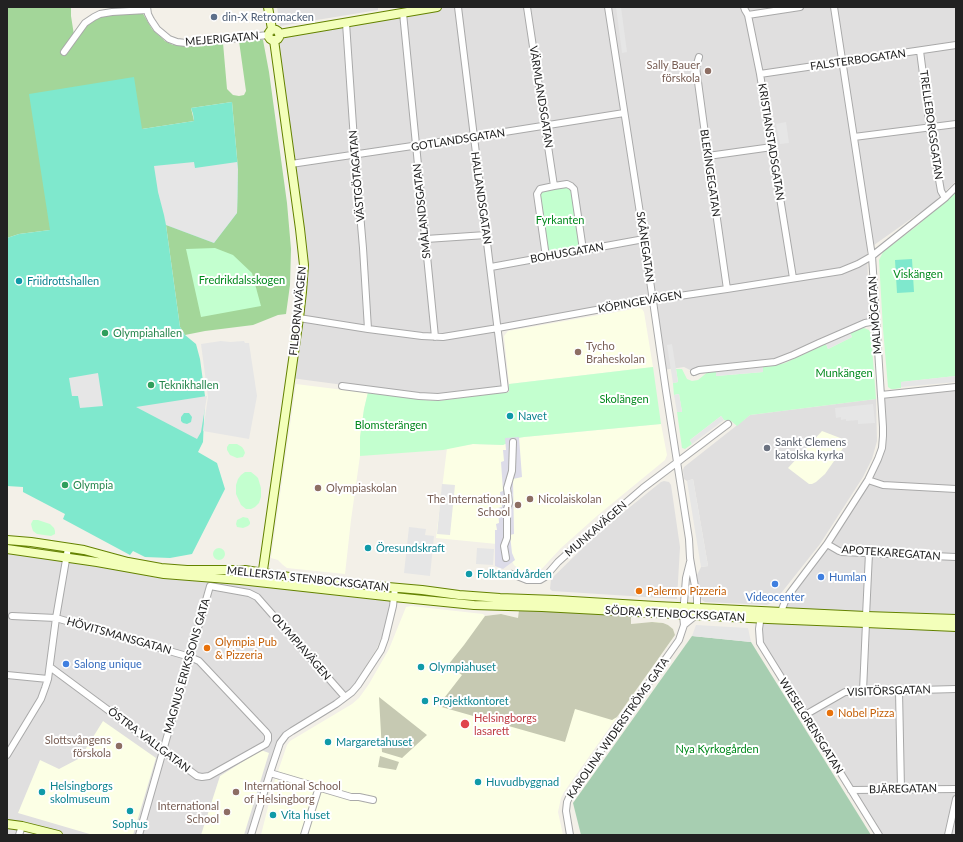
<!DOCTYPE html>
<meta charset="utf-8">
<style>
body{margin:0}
#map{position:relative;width:963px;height:842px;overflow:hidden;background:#f3f0e8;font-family:Lato,sans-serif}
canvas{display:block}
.frame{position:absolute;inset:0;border:8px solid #222;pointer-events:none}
</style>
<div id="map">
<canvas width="963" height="842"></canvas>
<div class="frame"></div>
</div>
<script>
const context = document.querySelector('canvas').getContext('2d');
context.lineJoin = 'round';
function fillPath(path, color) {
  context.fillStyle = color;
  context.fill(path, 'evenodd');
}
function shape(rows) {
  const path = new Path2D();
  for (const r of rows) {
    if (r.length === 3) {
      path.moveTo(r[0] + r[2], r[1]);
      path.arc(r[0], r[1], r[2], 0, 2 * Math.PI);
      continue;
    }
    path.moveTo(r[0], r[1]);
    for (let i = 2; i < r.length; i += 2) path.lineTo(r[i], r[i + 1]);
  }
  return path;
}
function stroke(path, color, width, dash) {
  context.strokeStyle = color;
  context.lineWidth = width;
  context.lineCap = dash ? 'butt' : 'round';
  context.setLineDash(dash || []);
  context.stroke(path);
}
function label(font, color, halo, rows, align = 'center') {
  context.font = font + ' Lato,sans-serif';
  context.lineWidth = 4;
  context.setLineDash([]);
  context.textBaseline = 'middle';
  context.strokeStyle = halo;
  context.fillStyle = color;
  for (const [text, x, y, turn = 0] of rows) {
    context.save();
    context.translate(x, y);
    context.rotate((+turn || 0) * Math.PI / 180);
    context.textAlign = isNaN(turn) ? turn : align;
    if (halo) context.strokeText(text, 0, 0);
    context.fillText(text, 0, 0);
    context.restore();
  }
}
const residential = shape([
 [277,7,378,7,378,10,280,26],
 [445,7,956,7,956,181,932,204,867,250,869,313,867,321,779,359,694,372,684,367,663,370,654,299,497,327,504,389,438,396,419,395,291,378,300,318,302,230,274,35,324,28],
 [956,388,956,835,881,835,762,645,761,620,778,611,807,574,878,463,883,396],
 [876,399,877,441,872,459,863,477,820,544,782,592,773,602,767,605,705,602,702,600,700,596,697,575,701,567,708,566,693,479,687,481,684,479,683,470,684,467,750,415],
 [664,481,669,482,671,485,680,547,677,599,552,591,550,589,551,579,588,543,620,515,661,482],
 [7,552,393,598,385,629,377,648,355,683,349,691,345,696,283,737,250,835,65,835,47,830,7,821],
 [7,825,19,827,17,835,7,835]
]);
const education = shape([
 [639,308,642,309,644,312,653,367,509,384,504,336,508,331],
 [296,384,368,393,364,409,360,437,360,456,351,520,345,574,287,568,283,565,278,560,271,558],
 [661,424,667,455,665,460,598,515,561,548,536,575,531,576,525,574,514,565,512,561,507,545,436,538,447,448,473,444,503,445,512,439,524,437],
 [822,431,848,441,825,474,816,482,812,484,809,484,788,468],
 [411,606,483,614,485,616,501,614,518,618,519,610,631,616,631,624,658,622,668,625,673,629,675,635,564,792,561,798,558,812,563,835,261,835,274,783,287,745,290,741,352,704,359,698,369,684,389,649,404,612,406,607],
 [103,721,156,758,133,835,93,835,18,813,40,760,59,769,80,758],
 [261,750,269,753,244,835,201,835,220,776]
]);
const construction = shape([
 [519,610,631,616,631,624,652,622,663,623,668,625,673,629,675,635,617,717,612,720,575,709,565,742,438,706,462,675,448,665,464,645,485,616,501,614,518,618],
 [379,697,427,735,402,758,382,752],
 [380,756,399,762,396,770,378,767]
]);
const forest = shape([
 [7,7,71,7,71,16,74,35,85,25,100,17,107,15,142,12,152,29,165,41,173,45,191,46,223,43,227,89,233,95,239,96,244,95,246,91,239,41,258,39,263,40,269,72,287,203,291,249,290,285,286,314,278,315,253,325,205,331,185,335,180,327,166,225,237,213,238,169,232,102,191,108,194,121,142,129,50,230,19,234,7,238]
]);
const cemetery = shape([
 [692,636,751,642,871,835,581,835,573,803]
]);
const park = shape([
 [566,187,571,190,580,244,577,248,551,253,548,250,539,195,541,191],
 [956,191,956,376,901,382,901,388,894,389,891,389,888,387,883,329,879,260,883,252,918,225],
 [215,248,233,255,252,273,261,306,201,317,186,249],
 [864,328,869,330,871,334,876,399,750,415,737,426,731,421,724,420,721,416,690,440,692,444,685,449,682,448,677,412,682,412,679,394,674,395,673,384,673,383,678,382,676,369,682,369,687,379,692,381,698,380,709,371,716,372,716,376,763,372,763,367,773,366,785,363,826,344,828,349,852,337,850,333,859,329],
 [653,367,661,424,524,437,512,439,508,443,503,445,473,444,443,450,360,456,360,437,364,409,368,392,424,400,438,401,499,393,509,392,509,384],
 [229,444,237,444,242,447,244,450,245,453,243,457,237,458,230,455,227,450,227,447],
 [245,472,251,472,256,476,258,478,261,488,261,497,259,503,255,507,251,509,246,509,241,505,236,494,236,485,238,479,241,475],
 [243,517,248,518,250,522,250,524,248,526,243,528,237,527,236,524,237,520],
 [33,520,38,520,50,524,54,528,55,531,55,534,51,536,37,534,33,531,32,528,31,524],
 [219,554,6]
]);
const pitch = shape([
 [134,77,142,129,194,121,193,114,191,108,232,102,238,169,237,213,214,243,166,225,180,327,185,335,196,344,200,359,205,396,203,442,198,452,217,463,225,489,192,554,170,558,145,557,133,551,130,555,63,519,65,514,23,492,23,487,7,486,7,238,19,234,50,230,29,94],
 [912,259,914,292,897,293,895,260]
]);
const parking = shape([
 [616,7,621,7,627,52,622,53],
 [786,122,789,143,780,144,776,124],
 [194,162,195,168,237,162,238,169,237,213,214,243,166,225,164,215,158,192,154,166],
 [850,333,852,337,828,349,826,344],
 [221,341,230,342,244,341,245,343,249,343,257,396,249,439,203,431,208,397,201,344],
 [672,344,678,382,673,383,667,345],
 [763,367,763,372,716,376,716,372],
 [98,373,103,406,80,408,78,396,72,396,69,378],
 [956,376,956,382,901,387,901,382],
 [679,394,682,412,677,412,674,395],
 [207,396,201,432,197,439,136,407],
 [184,413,189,413,192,417,191,422,187,424,183,423,181,421,181,417],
 [873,404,875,423,858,424,858,420,846,421,846,419,841,420,841,417,836,418,835,408],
 [721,416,724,420,692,444,690,440],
 [693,479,708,566,701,567,687,481],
 [442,484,455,485,450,535,437,534],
 [409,527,426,529,425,535,434,536,430,576,404,573],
 [477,548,494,549,493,565,476,564],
 [696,625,748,628,751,642,692,636]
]);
const plaza = shape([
 [519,437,522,477,513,479,514,534,510,535,512,553,515,560,503,569,495,566,495,530,497,530,496,524,499,523,498,508,502,507,500,492,503,491,501,462,504,461,503,450,506,450,505,438]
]);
const street = shape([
 [147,7,148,14,151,20,157,29,169,39,177,42,186,43,201,42,268,35],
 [527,7,554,186],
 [608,7,644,239,666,391,689,539,690,558,697,598,697,608,695,616,684,625],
 [744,7,745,10,748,15,760,74,793,278],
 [403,13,435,337],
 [748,15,800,7],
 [346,23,355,155,363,248,368,329],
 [920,51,930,128,941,191,945,198],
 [64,52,85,23,94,17,100,14,112,12,147,10],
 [699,57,696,67,708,156,727,289],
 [760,74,956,45],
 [854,137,956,124],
 [708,156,772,147],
 [291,164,473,137,624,113],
 [426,239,486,235],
 [546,257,537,194,540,189,554,186,567,184,571,186,574,189,583,250],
 [491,267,644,239],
 [299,318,368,329,422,336,443,337,498,328,645,301,727,289,841,271,858,264,872,256,945,198,956,187],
 [694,372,699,370,775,362,793,355,819,343,865,323,876,321],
 [342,386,419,396,438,397,505,389,458,7],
 [881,395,956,387],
 [868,480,883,485,956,489],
 [827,544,839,551,842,552,956,557],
 [506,558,504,546,507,538,507,509,509,503,507,488,512,471,513,442],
 [512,574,527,580,540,580,545,577,558,562,578,544,643,488,728,424],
 [780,614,786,599,790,593,827,544,868,480,878,459,882,448,883,436,883,427,872,256,834,7],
 [761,615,759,629,760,643,879,835],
 [12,616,56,618,190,657,199,661,266,732,268,735,268,740,266,744,209,776,202,777,197,776,50,667],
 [866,616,869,553],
 [7,675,48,679],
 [863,691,866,623],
 [899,691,901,789],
 [805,715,845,692,956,689],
 [7,755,41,699,45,688,48,679,56,618,68,548],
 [270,773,351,797,359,797,373,800],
 [851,790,956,789],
 [19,835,22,826],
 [139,835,210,586,249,593,257,597,345,697],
 [251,835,270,773,280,743,286,735,292,731,336,704,352,692,358,685,381,650,385,639,393,606,395,588],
 [304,835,319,787],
 [570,835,566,811,567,802,571,793,611,736,679,640,684,625,683,615,686,578,690,562],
 [948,835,956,799]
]);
const secondary = shape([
 [268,7,272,29],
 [274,35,5.5],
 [279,34,437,7],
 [7,540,31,542,84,550,128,562,161,568,187,570,245,570,308,580,422,590,459,595,500,598,556,600,656,606,866,616,956,619],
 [7,549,97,562,164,574,240,580,394,597,474,605,542,607,768,619,866,623,956,627],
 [262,577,299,318,302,292,304,265,300,229,274,40],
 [7,824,22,826,58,835]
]);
const markers = [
 [214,17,4,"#5c6f8a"],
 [708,71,4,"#8d6e63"],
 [19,281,4,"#0f9aa8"],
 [105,333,4,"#2e9e5b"],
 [578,352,4,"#8d6e63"],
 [151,385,4,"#2e9e5b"],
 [510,416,4,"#0f9aa8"],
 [767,448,4,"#6b7280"],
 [65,485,4,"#2e9e5b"],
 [318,488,4,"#8d6e63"],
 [530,499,4,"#8d6e63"],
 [518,505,4,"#8d6e63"],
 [368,548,4,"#0f9aa8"],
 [469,574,4,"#0f9aa8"],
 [821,577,4,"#3f7fe0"],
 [775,584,4,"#3f7fe0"],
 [639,591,4,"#e8710a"],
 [207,648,4,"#e8710a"],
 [66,664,4,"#3f7fe0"],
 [421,667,4,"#0f9aa8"],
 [425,701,4,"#0f9aa8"],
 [830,713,4,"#e8710a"],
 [465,724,5,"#e0444e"],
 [328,742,4,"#0f9aa8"],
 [119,746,4,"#8d6e63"],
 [478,782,4,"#0f9aa8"],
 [42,792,4,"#0f9aa8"],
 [236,792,4,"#8d6e63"],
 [130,811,4,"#0f9aa8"],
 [227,812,4,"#8d6e63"],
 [273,815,4,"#0f9aa8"]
];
const serviceNames = [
 ["din-X Retromacken",222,17]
];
const streetNames = [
 ["MEJERIGATAN",222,39,-5],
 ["FALSTERBOGATAN",858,60,-8],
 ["VÄRMLANDSGATAN",541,97,81],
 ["TRELLEBORGSGATAN",931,125,82],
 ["GOTLANDSGATAN",458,140,-9],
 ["KRISTIANSTADSGATAN",771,142,81],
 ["BLEKINGEGATAN",710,173,82],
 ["VÄSTGÖTAGATAN",357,176,-95],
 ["HALLANDSGATAN",481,198,82],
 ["SMÅLANDSGATAN",422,211,-96],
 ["SKÅNEGATAN",645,247,82],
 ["BOHUSGATAN",567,253,-10],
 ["KÖPINGEVÄGEN",640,302,-10],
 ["FILBORNAVÄGEN",298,311,-84],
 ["MALMÖGATAN",875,315,-94],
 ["MUNKAVÄGEN",596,529,-41],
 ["APOTEKAREGATAN",891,553,4],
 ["MELLERSTA STENBOCKSGATAN",308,579,6],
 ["SÖDRA STENBOCKSGATAN",675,614,3],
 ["HÖVITSMANSGATAN",119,636,16],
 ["OLYMPIAVÄGEN",301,647,49],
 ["MAGNUS ERIKSSONS GATA",187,666,-74],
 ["VISITÖRSGATAN",889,691,-2],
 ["WIESELGRENSGATAN",811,726,58],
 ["KAROLINA WIDERSTRÖMS GATA",618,728,-55],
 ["ÖSTRA VALLGATAN",149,740,37],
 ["BJÄREGATAN",903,789,-1]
];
const educationNames = [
 ["Sally Bauer",700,65],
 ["förskola",700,78],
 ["Tycho",586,346,"left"],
 ["Braheskolan",586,359,"left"],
 ["Olympiaskolan",326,488,"left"],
 ["The International",510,499],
 ["School",510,512],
 ["Nicolaiskolan",538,499,"left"],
 ["Slottsvångens",111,740],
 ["förskola",111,753],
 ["International School",244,786,"left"],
 ["of Helsingborg",244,799,"left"],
 ["International",219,806],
 ["School",219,819]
];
const parkNames = [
 ["Fyrkanten",560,220],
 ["Viskängen",918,274],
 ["Fredrikdalsskogen",242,280],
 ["Munkängen",844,373],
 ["Skolängen",624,399],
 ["Blomsterängen",391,425],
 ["Nya Kyrkogården",717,749]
];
const cultureNames = [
 ["Friidrottshallen",27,281],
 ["Navet",518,416],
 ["Öresundskraft",376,548],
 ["Folktandvården",477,574],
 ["Olympiahuset",429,667],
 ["Projektkontoret",433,701],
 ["Margaretahuset",336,742],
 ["Huvudbyggnad",486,782],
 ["Helsingborgs",50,786],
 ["skolmuseum",50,799],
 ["Vita huset",281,815],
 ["Sophus",130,824,"center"]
];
const leisureNames = [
 ["Olympiahallen",113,333],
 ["Teknikhallen",159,385],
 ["Olympia",73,485]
];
const worshipNames = [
 ["Sankt Clemens",775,442],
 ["katolska kyrka",775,455]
];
const shopNames = [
 ["Humlan",829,577],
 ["Videocenter",775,597,"center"],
 ["Salong unique",74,664]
];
const foodNames = [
 ["Palermo Pizzeria",647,591],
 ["Olympia Pub",215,642],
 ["& Pizzeria",215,655],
 ["Nobel Pizza",838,713]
];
const healthNames = [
 ["Helsingborgs",474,718],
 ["lasarett",474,731]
];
fillPath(residential, '#e0dfdf');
fillPath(education, '#fcffe5');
fillPath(construction, '#c6c9b2');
fillPath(forest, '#a3d699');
fillPath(cemetery, '#a7ceb1');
fillPath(park, '#c3ffcf');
fillPath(pitch, '#7fe8cd');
fillPath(parking, '#e6e6e6');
fillPath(plaza, '#dddce9');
stroke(street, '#a9a9a9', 8);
stroke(secondary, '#648200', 10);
stroke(street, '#fff', 6);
stroke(secondary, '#f3ffba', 8);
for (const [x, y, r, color] of markers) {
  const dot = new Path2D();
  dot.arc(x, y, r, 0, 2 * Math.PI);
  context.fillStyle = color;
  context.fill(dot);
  stroke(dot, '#fff', 1.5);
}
label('11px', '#4e5e75', '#fff', serviceNames, 'left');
label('11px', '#222', '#fff', streetNames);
label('11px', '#785e54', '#fff', educationNames, 'right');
label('11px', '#02891d', '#fff', parkNames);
label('11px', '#0d838f', '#fff', cultureNames, 'left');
label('11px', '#27864d', '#fff', leisureNames, 'left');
label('11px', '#5b616d', '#fff', worshipNames, 'left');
label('11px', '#366cbe', '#fff', shopNames, 'left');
label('11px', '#c56008', '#fff', foodNames, 'left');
label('11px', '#be3a42', '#fff', healthNames, 'left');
</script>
